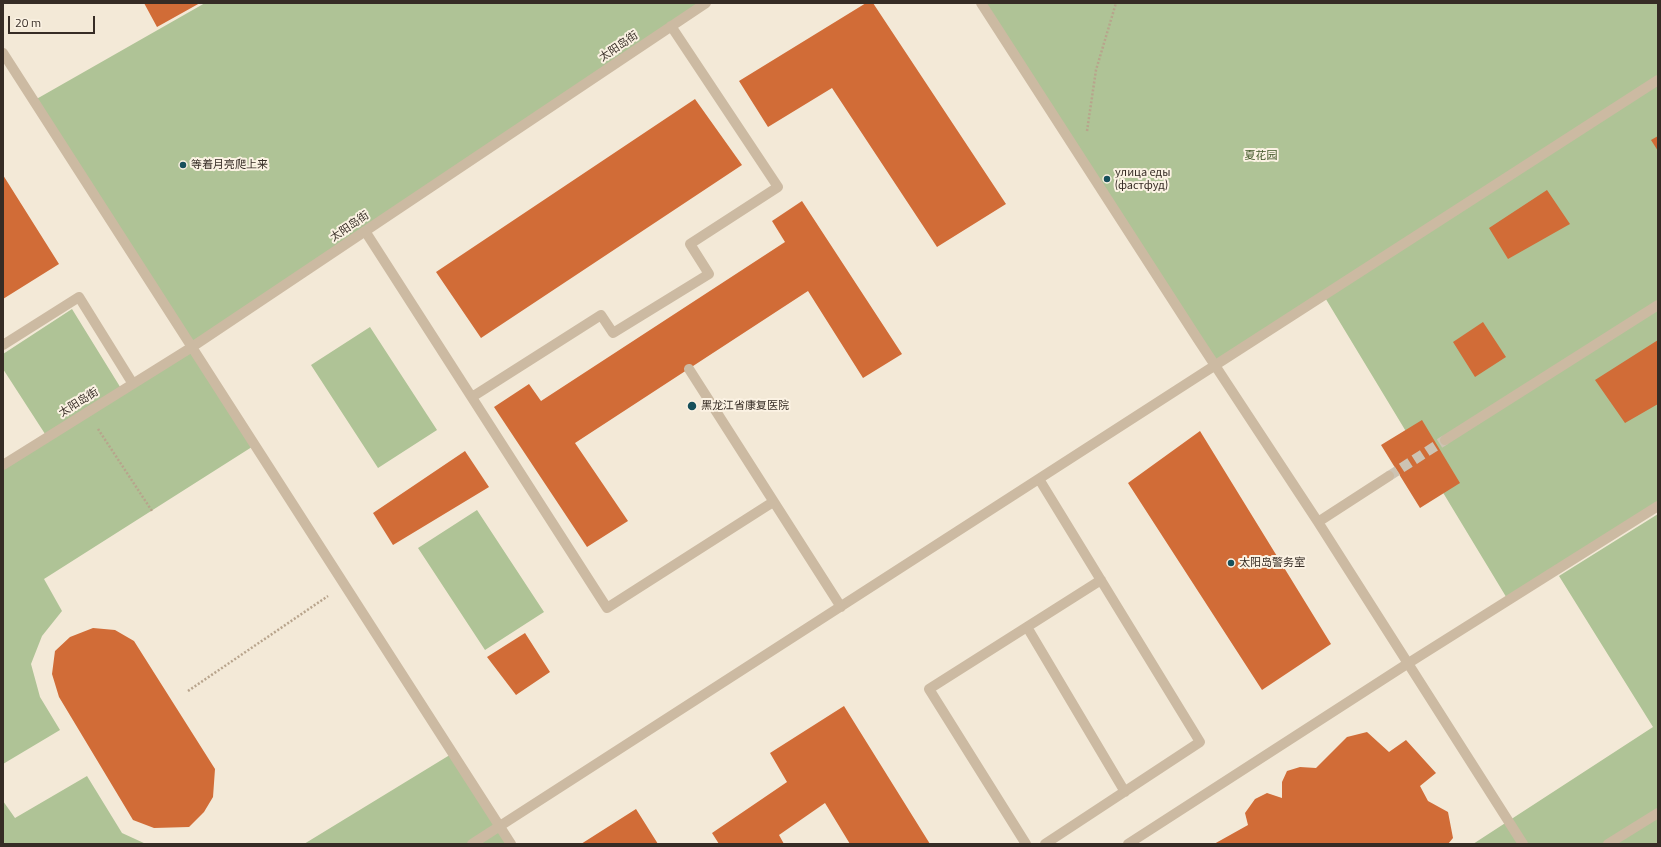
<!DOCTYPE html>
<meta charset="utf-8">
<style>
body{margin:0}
#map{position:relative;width:1661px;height:847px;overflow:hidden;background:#f3e9d7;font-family:"Titillium Web",sans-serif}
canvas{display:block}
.frame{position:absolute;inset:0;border:4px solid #362c25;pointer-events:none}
.scale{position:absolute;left:8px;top:16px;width:87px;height:18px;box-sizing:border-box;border:2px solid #362c25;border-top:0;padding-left:5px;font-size:12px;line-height:14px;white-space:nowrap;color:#362c25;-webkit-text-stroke:3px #fbf2e3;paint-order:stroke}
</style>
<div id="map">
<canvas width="1661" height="847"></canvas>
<div class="frame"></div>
<div class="scale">20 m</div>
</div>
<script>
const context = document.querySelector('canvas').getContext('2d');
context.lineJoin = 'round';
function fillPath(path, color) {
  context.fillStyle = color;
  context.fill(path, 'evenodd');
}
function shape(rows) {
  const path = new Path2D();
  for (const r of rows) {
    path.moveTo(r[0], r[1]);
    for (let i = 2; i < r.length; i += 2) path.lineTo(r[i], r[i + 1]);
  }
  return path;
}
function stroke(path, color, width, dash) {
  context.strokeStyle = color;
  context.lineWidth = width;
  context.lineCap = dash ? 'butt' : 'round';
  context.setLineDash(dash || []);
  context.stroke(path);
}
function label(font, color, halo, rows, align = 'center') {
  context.font = font + ' "Titillium Web","Noto Sans SC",sans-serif';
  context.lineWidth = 4;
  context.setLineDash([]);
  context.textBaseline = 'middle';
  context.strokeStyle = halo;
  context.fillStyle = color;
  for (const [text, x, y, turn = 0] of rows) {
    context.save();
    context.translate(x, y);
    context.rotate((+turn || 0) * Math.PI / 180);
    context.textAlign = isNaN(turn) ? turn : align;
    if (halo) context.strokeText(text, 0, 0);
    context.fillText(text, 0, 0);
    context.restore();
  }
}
const green = shape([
 [205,3,700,3,192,347,255,445,44,579,62,611,42,636,31,664,40,697,60,730,3,764,3,465,47,437,3,369,3,354,72,309,122,390,191,347,33,101],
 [981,3,1658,3,1658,506,1508,600,1324,296,1215,366],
 [370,327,437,430,378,468,311,365],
 [477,510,544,612,485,650,418,548],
 [1658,514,1658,844,1473,844,1653,727,1559,576],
 [453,753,511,844,304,844],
 [87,776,122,833,146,844,3,844,3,801,15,818]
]);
const building = shape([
 [144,3,200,3,157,27],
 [866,3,873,3,1006,204,937,247,832,88,768,127,739,81],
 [695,99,742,165,481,338,436,272],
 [1658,136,1658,151,1651,140],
 [3,175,59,264,3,299],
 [1547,190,1570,224,1508,259,1489,228],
 [802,201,902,354,863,378,808,291,575,443,628,521,587,547,494,407,529,384,541,401,785,242,772,221],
 [1483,322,1506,357,1475,377,1453,342],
 [1658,340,1658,404,1625,423,1595,380],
 [1422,420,1460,483,1420,508,1381,445],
 [1200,431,1331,644,1262,690,1128,483],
 [465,451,489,487,393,545,373,513],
 [93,628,115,630,134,641,215,769,213,797,204,812,189,827,154,828,133,820,59,697,52,674,55,651,70,637],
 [525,633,550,672,516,695,487,657],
 [844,706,930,844,850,844,825,803,779,835,784,844,719,844,712,833,787,782,770,753],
 [1367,732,1389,752,1406,740,1436,773,1420,786,1428,801,1448,812,1453,838,1448,844,1214,844,1248,825,1245,813,1255,799,1267,793,1282,798,1282,782,1287,771,1300,767,1316,768,1347,737],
 [636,809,658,844,581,844]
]);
const minorTunnel = shape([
 [1389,476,1445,440]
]);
const path = shape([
 [1087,131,1096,70,1116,3],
 [98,429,152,511],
 [188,691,328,596]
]);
const minor = shape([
 [981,3,1197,338,1318,522,1523,844],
 [3,53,511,844],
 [365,231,607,608,773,502],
 [3,345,79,297,133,384],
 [689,369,841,607],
 [472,397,601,315,613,333,709,274,690,244,778,187,671,26],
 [1445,440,1658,305],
 [3,465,192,347,706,3],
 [1039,479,1200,742,1045,844],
 [1318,522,1389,476],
 [1027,627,1125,792],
 [472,844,1658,80],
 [1026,844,929,689,1101,580],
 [1128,844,1407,664,1658,506],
 [1608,844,1658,813]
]);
const markers = [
 [183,165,4,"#17505b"],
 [1107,179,4,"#17505b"],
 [692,406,5,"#17505b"],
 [1231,563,4,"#17505b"]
];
const streetNames = [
 ["太阳岛街",619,47,-34],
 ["太阳岛街",350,227,-34],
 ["太阳岛街",79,403,-32]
];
const parkNames = [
 ["夏花园",1261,156]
];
const poiNames = [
 ["等着月亮爬上来",191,165],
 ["улица еды",1115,173],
 ["(фастфуд)",1115,186],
 ["黑龙江省康复医院",701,406],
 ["太阳岛警务室",1239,563]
];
fillPath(green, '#afc396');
fillPath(building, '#d16c37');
stroke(minorTunnel, '#cdc3b3', 10, [10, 5]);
stroke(path, '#b8a48c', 2.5, [2, 2]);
stroke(minor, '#ccbaa2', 10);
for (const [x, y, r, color] of markers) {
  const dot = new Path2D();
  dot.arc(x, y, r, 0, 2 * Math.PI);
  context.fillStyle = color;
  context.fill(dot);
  stroke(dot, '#fbf2e3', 1.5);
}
label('11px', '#362c25', '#fbf2e3', streetNames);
label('11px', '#405627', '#fbf2e3', parkNames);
label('11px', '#362c25', '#fbf2e3', poiNames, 'left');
</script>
